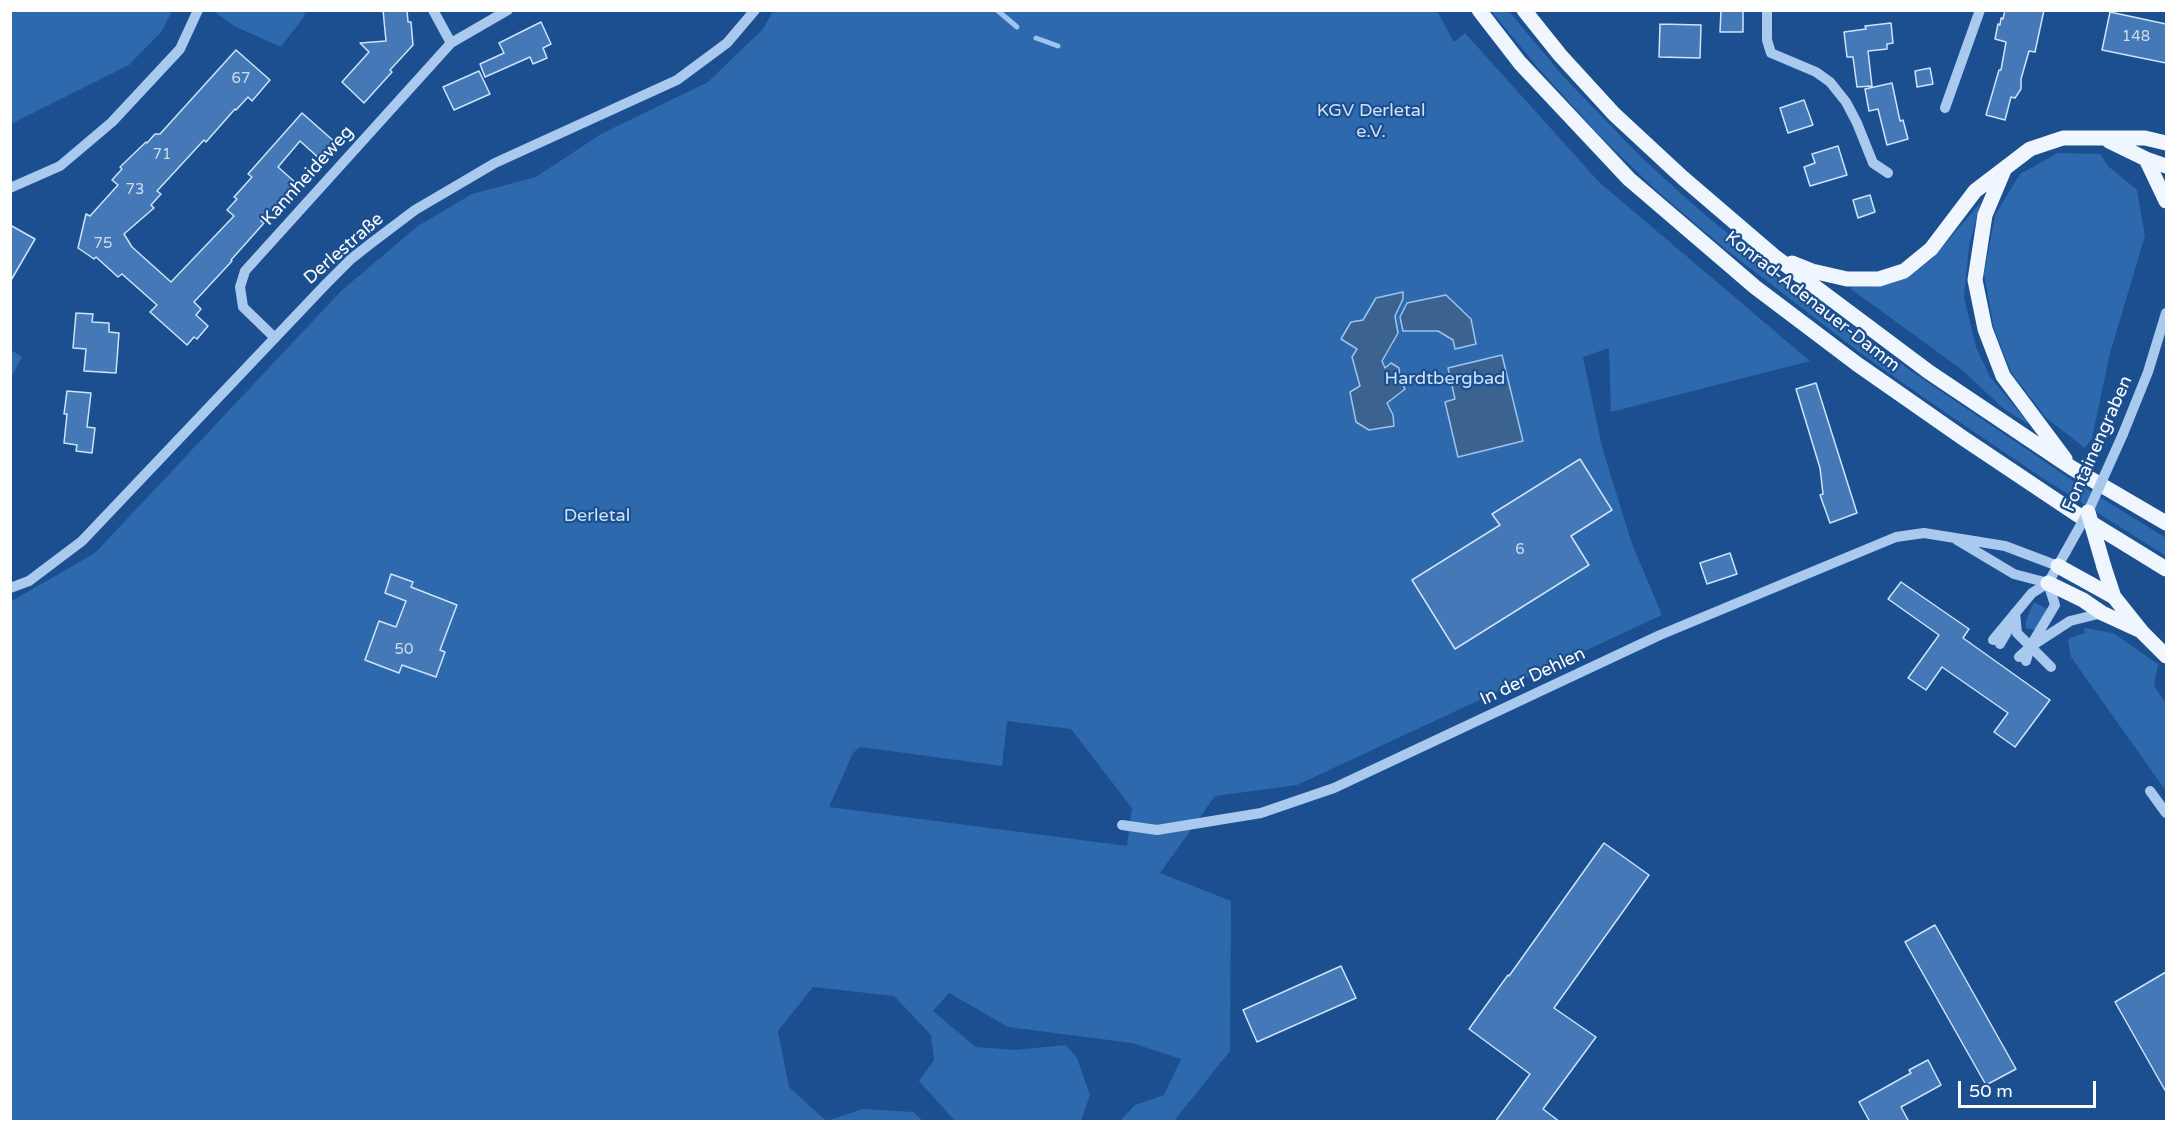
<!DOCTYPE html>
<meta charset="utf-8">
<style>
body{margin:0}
#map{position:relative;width:2177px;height:1132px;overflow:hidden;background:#1b4f8f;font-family:"Varela Round",sans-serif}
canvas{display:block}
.frame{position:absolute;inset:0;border:12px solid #fff;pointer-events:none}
.scale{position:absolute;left:1958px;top:1081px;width:138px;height:27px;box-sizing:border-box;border:3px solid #fff;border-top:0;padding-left:8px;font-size:18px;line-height:21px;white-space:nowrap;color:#fff;-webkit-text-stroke:4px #1b4f8f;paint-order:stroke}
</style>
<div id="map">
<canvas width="2177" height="1132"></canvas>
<div class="frame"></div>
<div class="scale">50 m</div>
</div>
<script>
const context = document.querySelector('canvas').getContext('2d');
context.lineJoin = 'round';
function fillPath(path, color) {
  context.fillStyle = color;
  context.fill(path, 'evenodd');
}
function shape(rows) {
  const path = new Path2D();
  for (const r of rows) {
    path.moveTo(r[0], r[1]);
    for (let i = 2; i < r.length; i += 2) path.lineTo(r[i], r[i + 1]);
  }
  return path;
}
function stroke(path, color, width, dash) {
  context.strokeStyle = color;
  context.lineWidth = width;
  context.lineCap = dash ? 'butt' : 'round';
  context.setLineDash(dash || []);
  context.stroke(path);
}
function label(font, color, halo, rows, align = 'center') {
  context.font = font + ' "Varela Round",sans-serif';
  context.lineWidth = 4.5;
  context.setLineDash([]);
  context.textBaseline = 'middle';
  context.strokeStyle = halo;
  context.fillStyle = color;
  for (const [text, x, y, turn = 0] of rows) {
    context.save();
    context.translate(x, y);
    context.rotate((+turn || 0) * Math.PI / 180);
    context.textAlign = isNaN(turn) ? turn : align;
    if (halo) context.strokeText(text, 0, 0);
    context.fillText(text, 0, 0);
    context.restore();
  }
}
const green = shape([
 [11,10,172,10,172,11,162,31,129,65,11,124],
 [214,11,214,10,306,11,303,18,281,47,234,26],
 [773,11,1437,11,1454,42,1465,33,1599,182,1810,361,1611,412,1609,348,1583,357,1602,447,1632,544,1662,615,1297,785,1215,796,1160,873,1231,901,1230,1051,1174,1121,1120,1121,1135,1105,1164,1095,1181,1059,1132,1043,1008,1027,949,993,933,1011,976,1047,1014,1050,1066,1045,1077,1058,1090,1095,1081,1120,955,1121,919,1081,934,1060,931,1035,894,996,813,987,778,1031,789,1087,826,1121,863,1109,913,1112,923,1121,11,1121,10,602,95,553,342,290,418,226,472,194,536,177,601,134,708,82,763,29],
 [1007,721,1071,729,1132,808,1127,846,829,807,853,753,860,747,1002,766],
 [1491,11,1509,11,1562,75,1641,157,1698,209,1769,267,1911,371,2069,478,2166,538,2166,556,2041,477,1943,411,1863,355,1724,248,1657,191,1600,136,1539,69],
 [2058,153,2100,154,2109,167,2137,190,2145,236,2110,353,2092,438,2085,448,2046,418,2011,372,1994,329,1984,274,1995,215,2020,174],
 [1981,202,1969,245,1964,297,1976,347,1990,377,2027,421,2028,424,2004,409,1961,369,1851,289,1852,287,1869,287,1887,284,1915,272,1932,259],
 [11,350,22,357,11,378],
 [2034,602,2047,609,2035,630,2025,628,2027,618],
 [2084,628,2113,633,2158,664,2154,686,2166,703,2166,791,2071,657,2068,641,2070,638,2085,633]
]);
const water = shape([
 [1403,292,1403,299,1395,316,1398,333,1382,361,1385,368,1391,363,1399,368,1400,379,1405,389,1387,403,1393,415,1394,426,1369,430,1356,422,1350,392,1360,386,1352,357,1357,349,1341,339,1351,322,1363,320,1376,298,1403,292],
 [1446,295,1471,319,1476,344,1455,349,1453,340,1438,331,1403,331,1400,317,1407,303,1446,295],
 [1502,355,1523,441,1458,457,1445,402,1455,399,1448,368,1502,355]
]);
const stream = shape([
 [997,10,1017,27],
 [1036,38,1058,46]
]);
const building = shape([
 [383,10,407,10,408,22,411,22,413,45,390,70,392,72,364,103,342,82,369,52,360,43,386,41,383,10],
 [1721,10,1743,10,1743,32,1720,32,1721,10],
 [2005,10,2044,10,2035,52,2029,51,2021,79,2021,89,2015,98,2011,97,2005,120,1986,115,1999,70,2001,70,2006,42,1995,39,1998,24,2000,25,2001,18,2003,19,2005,10],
 [2110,12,2166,24,2166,63,2102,50,2110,12],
 [541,22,551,44,543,48,547,58,533,64,530,57,485,77,480,64,504,53,499,43,541,22],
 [1891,23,1893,43,1887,44,1887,49,1868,51,1872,86,1857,87,1853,57,1847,57,1844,32,1866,29,1865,26,1891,23],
 [1660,24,1701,25,1700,58,1659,57,1660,24],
 [236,50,270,80,252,101,248,97,236,110,235,109,206,142,204,140,157,191,161,194,151,205,154,208,124,234,132,247,171,282,234,216,227,210,237,199,234,197,252,177,248,174,302,113,336,143,321,160,300,141,278,167,296,183,261,221,264,223,231,260,232,261,194,302,201,309,196,315,208,326,197,339,194,337,187,345,150,312,157,305,122,274,118,277,96,257,94,259,78,248,86,214,90,216,118,185,112,180,122,169,120,167,146,142,147,143,155,134,160,134,236,50],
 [1930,68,1933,84,1917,87,1915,71,1930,68],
 [479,71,490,94,454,110,443,87,479,71],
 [1892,83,1900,121,1903,120,1908,139,1887,145,1878,109,1869,111,1865,89,1892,83],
 [1804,100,1813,125,1788,133,1780,108,1804,100],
 [1838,146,1847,175,1810,186,1804,167,1815,163,1812,154,1838,146],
 [1870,195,1875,212,1858,218,1853,200,1870,195],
 [10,225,35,239,10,282,10,225],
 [76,313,93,314,92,322,109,323,109,332,119,333,116,373,84,371,86,349,73,348,76,313],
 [1816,383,1857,513,1830,523,1820,495,1823,494,1820,468,1796,389,1816,383],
 [67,391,91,393,87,427,95,428,92,453,76,451,77,445,64,443,67,414,64,414,67,391],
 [1580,459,1612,510,1571,536,1589,565,1455,649,1412,580,1500,525,1492,514,1580,459],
 [1730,553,1737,574,1707,584,1700,563,1730,553],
 [391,574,413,582,411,587,457,605,440,650,445,652,436,677,402,665,399,673,365,660,379,621,396,627,406,601,385,593,391,574],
 [1901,582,1969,629,1963,638,2050,700,2015,747,1994,732,2008,713,1942,667,1926,690,1908,678,1939,635,1888,599,1901,582],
 [1604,843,1649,875,1554,1008,1596,1037,1543,1109,1560,1122,1495,1122,1530,1074,1469,1029,1508,975,1509,976,1604,843],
 [1935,925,2016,1069,1986,1085,1905,942,1935,925],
 [1341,966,1356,998,1257,1042,1243,1010,1341,966],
 [2166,972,2166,1092,2115,1002,2166,972],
 [1928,1060,1941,1085,1901,1107,1909,1122,1870,1122,1859,1102,1911,1073,1909,1070,1928,1060]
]);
const minor = shape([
 [433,10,451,43],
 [1767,10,1767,40,1771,53,1816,72,1830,82,1846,102,1857,123,1873,163,1888,173],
 [1945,108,1980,10],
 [10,188,60,166,112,122,180,49,198,10],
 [275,338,243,307,240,287,245,271,451,43,508,10],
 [2123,434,2148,372,2166,313],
 [1957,540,2014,574,2048,583],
 [10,588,29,581,82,541,326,284,351,259,370,244,415,210,495,163,677,80,727,43,755,10],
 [2015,613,2017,633,2051,667],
 [1993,640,2032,593,2048,583,2065,553],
 [2000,644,2011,625],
 [2019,657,2030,647,2070,621,2102,613],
 [2026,661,2030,647,2055,605,2048,583],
 [2150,791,2166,813],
 [1122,825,1157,830,1261,813,1334,788,1660,635,1896,537,1924,533,2005,546,2058,566]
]);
const major = shape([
 [1479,10,1520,63,1629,179,1755,287,1857,364,1963,438,2075,513,2166,569],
 [1524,10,1560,55,1614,114,1683,178,1774,256,1929,372,2072,468,2166,523],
 [2109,141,2146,159,2166,166],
 [2146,159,2166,201],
 [2004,170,1985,215,1975,280,1985,329,2003,376,2065,459],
 [1792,263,1812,271,1847,279,1879,279,1904,271,1931,249,1975,191,2030,149,2063,138,2145,138,2166,143],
 [2058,566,2114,597],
 [2104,567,2114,597,2142,632,2166,656],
 [2048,583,2083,600,2102,613,2139,630]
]);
const minorBridge = shape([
 [2065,553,2088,512,2123,434]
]);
const majorBridge = shape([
 [2088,512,2104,567]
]);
const numberNames = [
 ["148",2136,37],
 ["67",241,79],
 ["71",162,155],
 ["73",135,190],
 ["75",103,244],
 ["6",1520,550],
 ["50",404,650]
];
const parkNames = [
 ["KGV Derletal",1371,111],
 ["e.V.",1371,132],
 ["Hardtbergbad",1445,379],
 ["Derletal",597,516]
];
const streetNames = [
 ["Kannheideweg",308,176,-48],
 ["Derlestraße",344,249,-41],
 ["Konrad-Adenauer-Damm",1812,302,38],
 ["Fontainengraben",2098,444,-66],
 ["In der Dehlen",1533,677,-25]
];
fillPath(green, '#2e69ad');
fillPath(water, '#3c6290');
stroke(water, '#9cc4f0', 1.5);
stroke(stream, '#9cc4f0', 5);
fillPath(building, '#4478b7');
stroke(building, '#cfe3fa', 1.5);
stroke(minor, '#a9c9ee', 10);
stroke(major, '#f0f6ff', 15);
stroke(minorBridge, '#a9c9ee', 10);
stroke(majorBridge, '#f0f6ff', 15);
label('15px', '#d0dded', null, numberNames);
label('18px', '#cfe3fa', '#1b4f8f', parkNames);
label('18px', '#fff', '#1b4f8f', streetNames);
</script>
